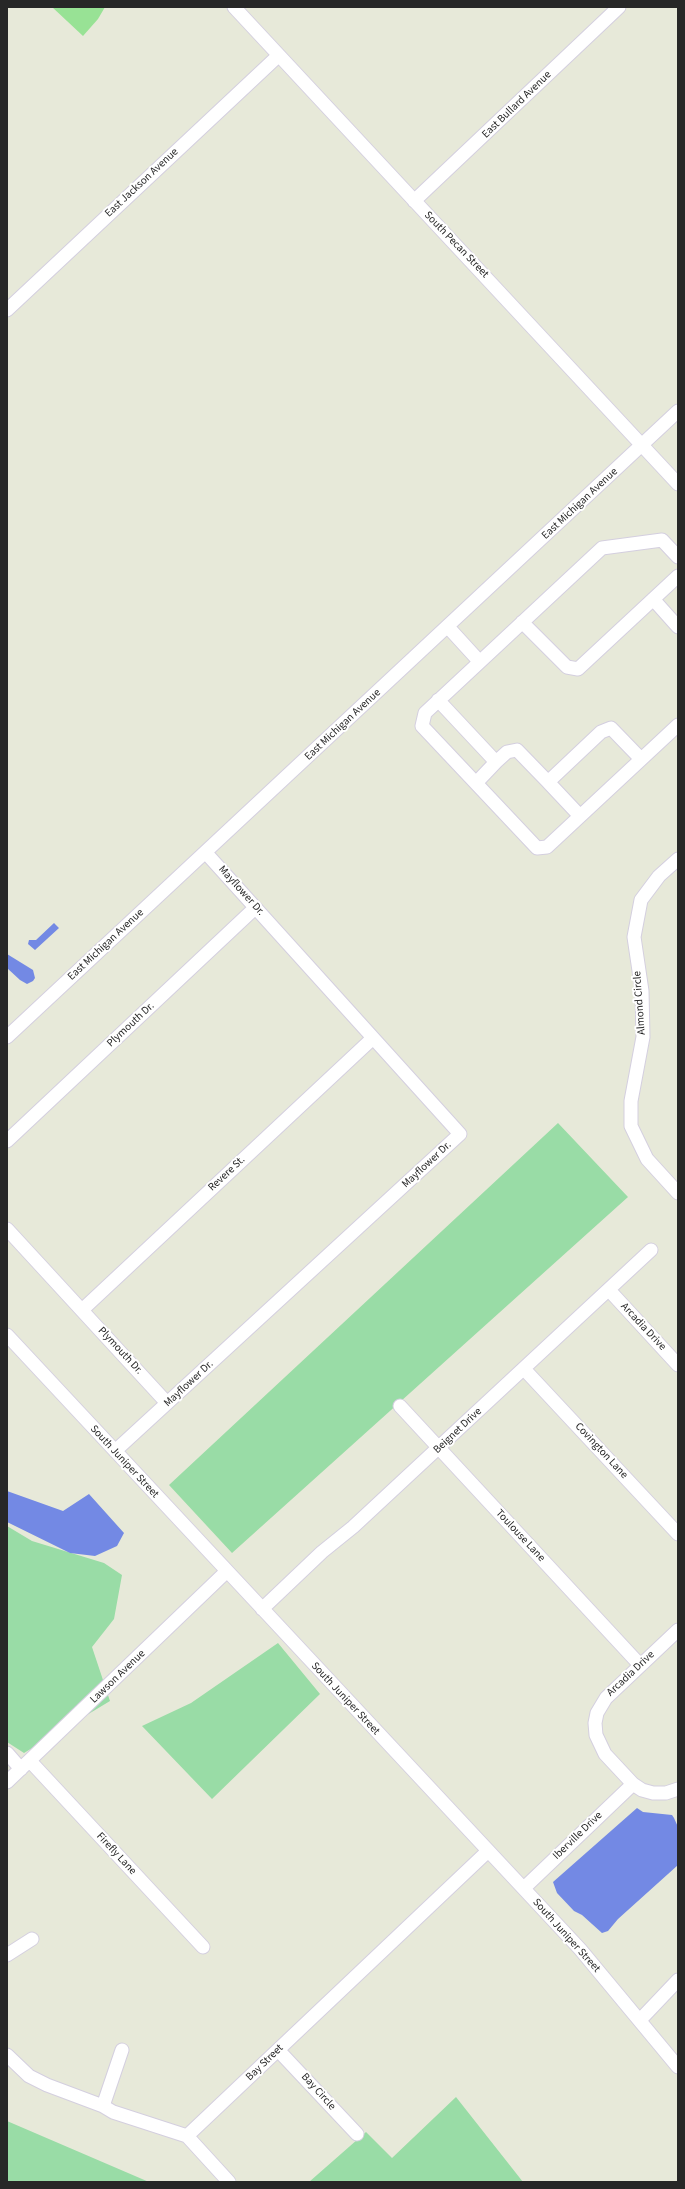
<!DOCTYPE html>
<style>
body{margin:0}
#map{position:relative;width:685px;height:2189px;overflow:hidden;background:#e7e9d9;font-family:"Source Sans 3",sans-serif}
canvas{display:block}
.frame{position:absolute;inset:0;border:8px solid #272727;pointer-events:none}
</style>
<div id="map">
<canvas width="685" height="2189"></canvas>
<div class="frame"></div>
</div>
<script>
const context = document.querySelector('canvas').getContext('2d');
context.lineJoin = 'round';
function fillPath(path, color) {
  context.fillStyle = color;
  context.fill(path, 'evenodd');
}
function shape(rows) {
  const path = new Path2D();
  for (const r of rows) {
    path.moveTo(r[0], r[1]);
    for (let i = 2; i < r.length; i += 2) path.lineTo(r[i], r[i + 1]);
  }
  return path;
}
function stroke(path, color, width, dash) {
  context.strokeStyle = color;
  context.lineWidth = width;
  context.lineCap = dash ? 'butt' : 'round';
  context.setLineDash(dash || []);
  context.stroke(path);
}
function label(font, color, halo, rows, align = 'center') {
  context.font = font + ' "Source Sans 3",sans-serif';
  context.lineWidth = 4;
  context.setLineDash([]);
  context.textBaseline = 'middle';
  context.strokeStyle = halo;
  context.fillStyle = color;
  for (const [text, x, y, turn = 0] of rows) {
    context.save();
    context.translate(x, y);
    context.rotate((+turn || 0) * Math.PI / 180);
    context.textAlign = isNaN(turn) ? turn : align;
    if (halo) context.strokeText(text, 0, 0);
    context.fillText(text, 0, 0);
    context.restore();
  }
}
const green = shape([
 [558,1123,628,1197,232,1553,169,1485],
 [7,1526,32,1541,104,1563,122,1575,114,1619,92,1647,110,1701,24,1753,7,1742],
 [278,1643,320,1694,212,1799,142,1726,191,1703],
 [456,2097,523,2182,309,2182,366,2132,392,2158],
 [7,2121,149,2182,7,2182]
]);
const pitch = shape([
 [52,7,105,7,98,19,83,36]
]);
const water = shape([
 [54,923,59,928,35,950,28,944,29,940,36,940],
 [7,954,33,970,35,978,33,981,27,984,20,980,7,968],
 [7,1491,63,1511,89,1494,124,1533,117,1546,95,1556,70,1553,7,1522],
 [637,1808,643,1812,672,1815,674,1818,678,1827,678,1865,618,1919,608,1931,602,1933,582,1915,574,1911,557,1893,553,1882]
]);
const minor = shape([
 [234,7,678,484],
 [414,201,619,7],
 [7,310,278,56],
 [678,557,662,540,602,548,425,713,422,726,537,848,547,847,678,725],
 [653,599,678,627],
 [522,622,567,667,578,669,678,576],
 [448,627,479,661],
 [438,700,496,762,476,783],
 [496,762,507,752,517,750,548,782,601,732,611,728,641,759],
 [548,782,580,816],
 [678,859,659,876,641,900,634,937,642,991,643,1037,631,1101,631,1126,647,1159,678,1193],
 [7,1037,678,411],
 [7,1141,255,908],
 [7,1229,167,1403],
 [609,1290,678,1365],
 [82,1310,373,1038],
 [7,1335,580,1949,678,2067],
 [524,1369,678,1534],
 [400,1406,640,1665],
 [115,1451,460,1134,206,853],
 [262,1609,322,1552,353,1527,651,1250],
 [678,1630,606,1698,597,1713,595,1723,596,1735,605,1754,633,1784,642,1790,653,1793,666,1793,678,1789],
 [7,1753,21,1769],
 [30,1761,203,1947],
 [7,1782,227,1571],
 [524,1888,633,1784],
 [7,1955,32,1939],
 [640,2020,678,1980],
 [278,2050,357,2134],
 [7,2055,29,2076,47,2085,103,2106,113,2112,187,2136,488,1851],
 [103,2106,122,2050],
 [187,2136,229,2182]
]);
const streetNames = [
 ["East Bullard Avenue",517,105,-44],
 ["East Jackson Avenue",142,183,-43],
 ["South Pecan Street",456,245,46],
 ["East Michigan Avenue",580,504,-43],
 ["East Michigan Avenue",343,725,-43],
 ["Mayflower Dr.",241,891,48],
 ["East Michigan Avenue",106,945,-43],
 ["Almond Circle",640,1003,-94],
 ["Plymouth Dr.",131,1025,-43],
 ["Mayflower Dr.",427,1165,-43],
 ["Revere St.",227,1174,-43],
 ["Arcadia Drive",643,1327,47],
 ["Plymouth Dr.",120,1351,47],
 ["Mayflower Dr.",189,1384,-43],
 ["Beignet Drive",458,1431,-43],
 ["Covington Lane",601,1451,47],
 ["South Juniper Street",124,1462,47],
 ["Toulouse Lane",520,1536,47],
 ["Arcadia Drive",631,1674,-43],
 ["Lawson Avenue",118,1677,-44],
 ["South Juniper Street",345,1699,47],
 ["Iberville Drive",578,1836,-44],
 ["Firefly Lane",116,1854,47],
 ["South Juniper Street",566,1936,48],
 ["Bay Street",265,2063,-44],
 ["Bay Circle",318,2092,48]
];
fillPath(green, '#99dca6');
fillPath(pitch, '#98e295');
fillPath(water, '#7389e4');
stroke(minor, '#d4cfdf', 15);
stroke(minor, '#fff', 13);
label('11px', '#272727', '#fff', streetNames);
</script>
